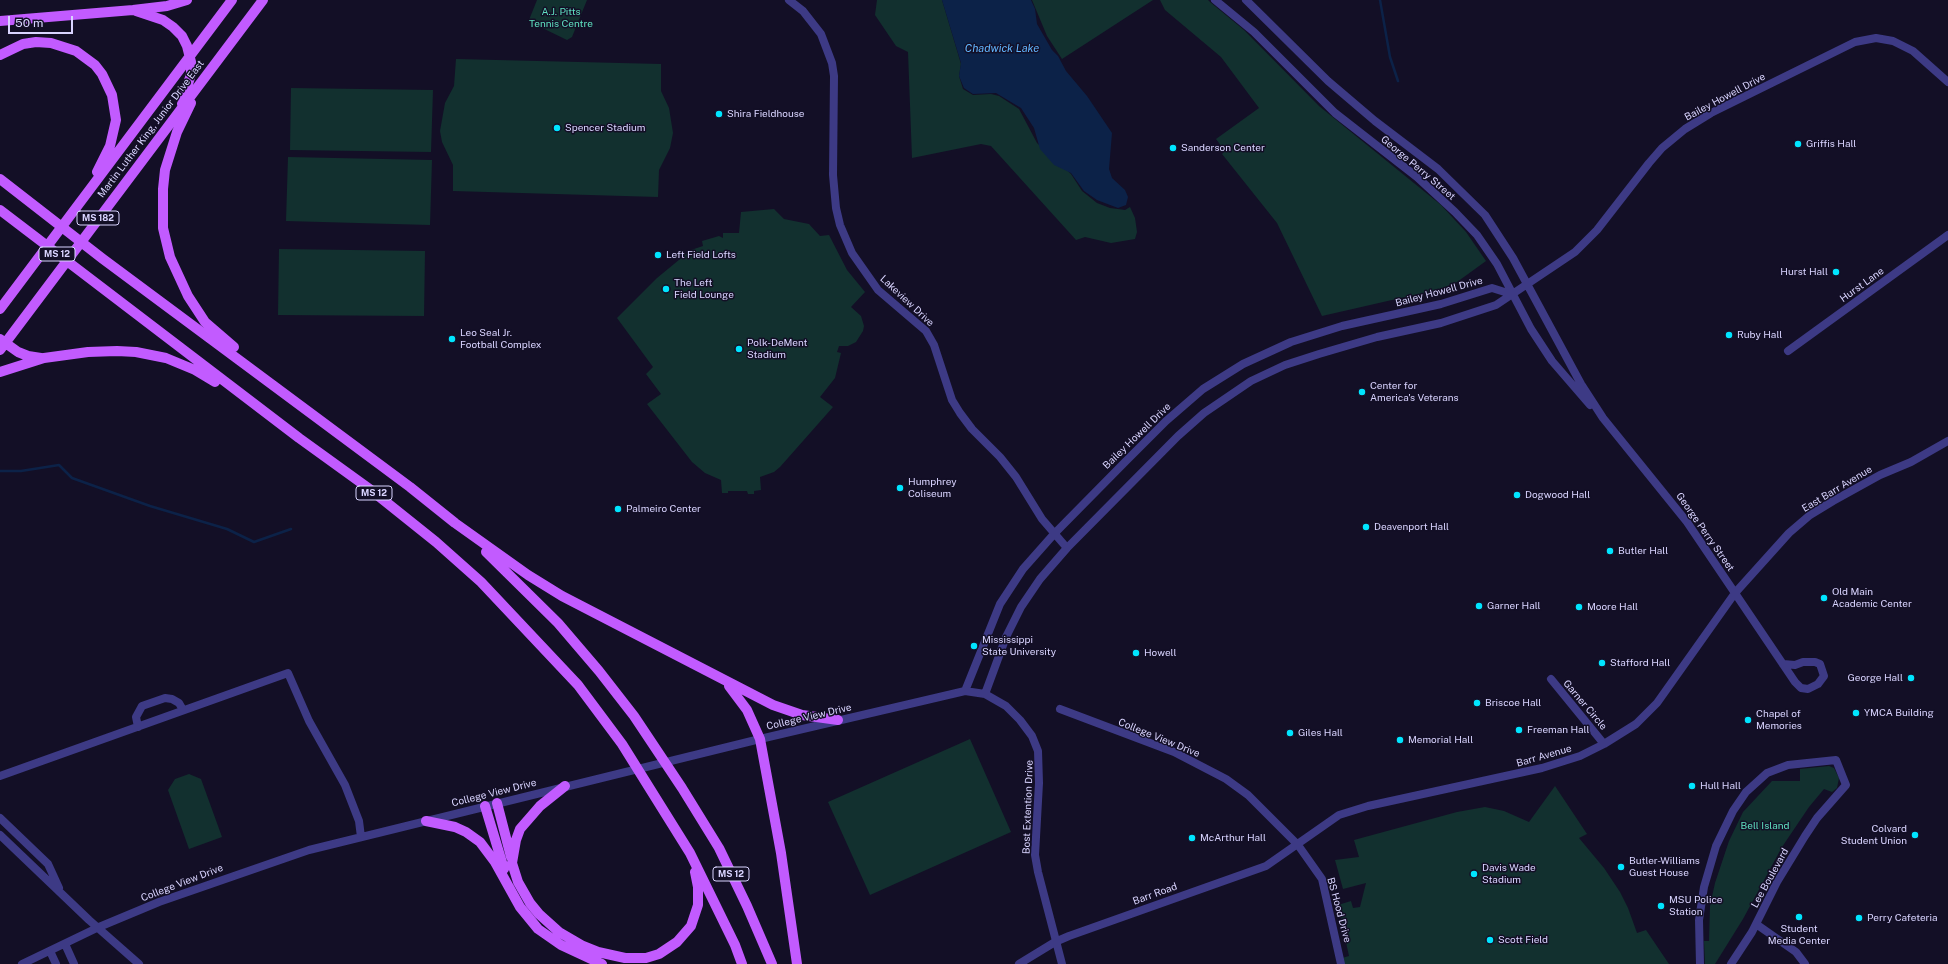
<!DOCTYPE html>
<style>
body{margin:0}
#map{position:relative;width:1948px;height:964px;overflow:hidden;background:#130f26;font-family:"Public Sans",sans-serif}
canvas{display:block}
.scale{position:absolute;left:8px;top:16px;width:65px;height:18px;box-sizing:border-box;border:2px solid #d9d4ff;border-top:0;padding-left:5px;font-size:12px;line-height:14px;white-space:nowrap;color:#d9d4ff;-webkit-text-stroke:3px #130f26;paint-order:stroke}
</style>
<div id="map">
<canvas width="1948" height="964"></canvas>
<div class="scale">50 m</div>
</div>
<script>
const context = document.querySelector('canvas').getContext('2d');
context.lineJoin = 'round';
function fillPath(path, color) {
  context.fillStyle = color;
  context.fill(path, 'evenodd');
}
function shape(rows) {
  const path = new Path2D();
  for (const r of rows) {
    path.moveTo(r[0], r[1]);
    for (let i = 2; i < r.length; i += 2) path.lineTo(r[i], r[i + 1]);
  }
  return path;
}
function stroke(path, color, width, dash) {
  context.strokeStyle = color;
  context.lineWidth = width;
  context.lineCap = dash ? 'butt' : 'round';
  context.setLineDash(dash || []);
  context.stroke(path);
}
function label(font, color, halo, rows, align = 'center') {
  context.font = font + ' "Public Sans",sans-serif';
  context.lineWidth = 3;
  context.setLineDash([]);
  context.textBaseline = 'middle';
  context.strokeStyle = halo;
  context.fillStyle = color;
  for (const [text, x, y, turn = 0] of rows) {
    context.save();
    context.translate(x, y);
    context.rotate((+turn || 0) * Math.PI / 180);
    context.textAlign = isNaN(turn) ? turn : align;
    if (halo) context.strokeText(text, 0, 0);
    context.fillText(text, 0, 0);
    context.restore();
  }
}
const green = shape([
 [537,0,587,0,572,37,567,40,530,22,529,20],
 [877,0,942,0,961,64,959,76,963,89,973,95,991,94,999,96,1019,109,1037,143,1071,174,1082,191,1097,203,1110,208,1125,210,1130,207,1135,218,1137,232,1135,239,1111,243,1085,237,1076,240,991,146,981,144,912,158,908,52,896,46,875,15],
 [1032,0,1153,0,1062,59,1047,36],
 [1160,0,1208,0,1210,2,1244,30,1319,106,1441,205,1466,232,1486,261,1457,282,1440,289,1322,316,1277,223,1222,154,1225,151,1216,139,1259,108,1221,57,1165,10],
 [456,59,661,64,661,91,669,108,673,133,670,148,659,170,658,197,453,191,453,165,442,142,440,131,445,103,454,86],
 [291,88,433,90,431,152,290,150],
 [288,157,432,160,430,225,286,221],
 [774,209,784,219,809,224,820,236,829,235,847,270,865,292,851,307,861,316,864,326,863,331,856,342,848,346,839,346,837,352,841,353,835,378,820,397,833,407,780,467,774,472,760,477,761,490,754,491,754,494,748,494,747,491,728,491,728,493,722,493,721,480,705,473,692,462,647,404,661,394,646,374,653,367,617,318,657,278,691,250,703,246,702,241,719,236,723,238,723,233,739,233,741,212],
 [279,249,425,251,424,316,278,315],
 [970,739,1011,832,870,895,828,802],
 [1829,766,1834,768,1839,778,1837,788,1832,792,1824,789,1809,807,1782,847,1743,919,1720,956,1715,964,1705,964,1704,941,1709,941,1710,906,1715,883,1729,841,1743,812,1772,781,1800,781,1800,769],
 [189,774,201,779,222,837,189,849,168,790,175,779],
 [1555,786,1587,834,1579,838,1604,868,1620,892,1628,908,1637,933,1646,930,1669,964,1344,964,1342,958,1349,956,1338,905,1351,901,1353,908,1360,907,1366,883,1343,889,1335,860,1359,857,1354,840,1457,812,1485,807,1504,811,1529,822]
]);
const water = shape([
 [942,0,1031,0,1035,9,1037,24,1052,50,1058,56,1066,71,1087,96,1112,133,1109,169,1112,178,1125,190,1128,197,1126,205,1118,208,1097,200,1084,191,1071,173,1054,165,1040,149,1034,128,1021,108,996,93,973,94,964,88,959,76,961,63]
]);
const stream = shape([
 [1380,0,1390,57,1398,81],
 [0,471,21,471,59,465,72,478,150,506,227,529,254,542,291,529]
]);
const minor = shape([
 [789,0,803,11,821,34,832,63,834,76,833,175,836,208,840,225,852,253,878,290,926,331,934,345,952,400,960,413,972,429,1000,457,1016,477,1042,519,1067,548],
 [1215,0,1254,32,1335,113,1417,177,1455,212,1477,235,1497,264,1531,329,1552,361,1590,405],
 [1246,0,1328,81,1375,121,1438,169,1485,215,1513,258,1581,384,1603,418,1687,522,1795,682,1801,688,1808,689,1818,684,1824,676,1820,664,1815,662,1803,662,1795,665,1783,664],
 [1788,351,1948,235],
 [1551,679,1604,744],
 [965,691,1000,604,1023,569,1054,534,1125,462,1166,421,1203,389,1243,364,1291,342,1342,326,1441,304,1492,288,1511,294],
 [985,694,1006,637,1021,607,1040,579,1067,548,1178,436,1204,413,1251,381,1285,365,1319,354,1377,337,1441,323,1496,305,1575,252,1597,230,1649,163,1662,148,1685,129,1711,113,1855,42,1876,38,1893,41,1913,51,1948,82],
 [1060,709,1174,752,1226,779,1248,795,1298,845,1322,879,1341,964],
 [138,727,136,717,142,706,165,698,172,699,179,703,183,710],
 [0,776,288,673,309,721,345,785,359,821,361,837],
 [0,818,48,864,59,888],
 [0,835,89,920,139,964],
 [1756,924,1796,952,1805,964],
 [65,944,74,964],
 [50,951,56,964],
 [22,964,99,927,159,902,309,850,760,739,965,691,985,694,1006,706,1020,720,1032,736,1038,751,1039,783,1035,855,1038,872,1062,964],
 [1019,964,1055,942,1069,936,1266,866,1339,815,1368,806,1542,768,1580,756,1604,744,1636,724,1657,703,1735,593,1789,533,1810,515,1833,501,1880,475,1911,462,1948,441],
 [1700,964,1699,920,1704,887,1716,846,1733,811,1746,792,1767,773,1788,765,1836,760,1846,785,1817,818,1805,836,1777,882,1752,932,1731,964]
]);
const major = shape([
 [136,11,163,20,173,27,182,36,187,46,191,62,191,74,182,104],
 [0,21,133,10,167,6,187,0],
 [0,55,23,44,36,42,51,43,76,51,95,65,102,74,112,95,116,120,110,146,97,172],
 [191,103,177,132,165,170,163,189,163,228,170,257,188,296,205,322,234,347],
 [0,179,103,259,410,487,455,523,528,575,562,596,773,705,802,715,838,720],
 [0,210,299,438,371,490,436,542,481,582,578,685,622,744,690,853,735,945,742,964],
 [0,309,232,0],
 [0,339,18,352,28,356,41,358],
 [0,350,263,0],
 [0,372,44,358,88,352,117,351,136,352,166,358,195,370,215,382],
 [486,552,558,623,599,671,634,716,682,788,719,848,747,906,772,964],
 [729,686,747,710,760,739,781,853,797,964],
 [565,786,540,806,520,829,516,840,512,863,518,882,530,903,539,914,559,932,583,946,598,952,625,958,646,958,659,954,677,942,691,926,698,905,698,887,695,872],
 [497,803,511,857],
 [485,806,504,869],
 [426,821,455,827,466,832,480,842,495,862,520,907,538,929,561,945,602,964]
]);
const markers = [
 [719,114,4,"#00e5ff"],
 [557,128,4,"#00e5ff"],
 [1798,144,4,"#00e5ff"],
 [1173,148,4,"#00e5ff"],
 [658,255,4,"#00e5ff"],
 [1836,272,4,"#00e5ff"],
 [666,289,4,"#00e5ff"],
 [1729,335,4,"#00e5ff"],
 [452,339,4,"#00e5ff"],
 [739,349,4,"#00e5ff"],
 [1362,392,4,"#00e5ff"],
 [900,488,4,"#00e5ff"],
 [1517,495,4,"#00e5ff"],
 [618,509,4,"#00e5ff"],
 [1366,527,4,"#00e5ff"],
 [1610,551,4,"#00e5ff"],
 [1824,598,4,"#00e5ff"],
 [1479,606,4,"#00e5ff"],
 [1579,607,4,"#00e5ff"],
 [974,646,4,"#00e5ff"],
 [1136,653,4,"#00e5ff"],
 [1602,663,4,"#00e5ff"],
 [1911,678,4,"#00e5ff"],
 [1477,703,4,"#00e5ff"],
 [1856,713,4,"#00e5ff"],
 [1748,720,4,"#00e5ff"],
 [1519,730,4,"#00e5ff"],
 [1290,733,4,"#00e5ff"],
 [1400,740,4,"#00e5ff"],
 [1692,786,4,"#00e5ff"],
 [1915,835,4,"#00e5ff"],
 [1192,838,4,"#00e5ff"],
 [1621,867,4,"#00e5ff"],
 [1474,874,4,"#00e5ff"],
 [1661,906,4,"#00e5ff"],
 [1799,917,4,"#00e5ff"],
 [1859,918,4,"#00e5ff"],
 [1490,940,4,"#00e5ff"]
];
const shields = [
 [98,218,42],
 [57,254,36],
 [374,493,36],
 [731,874,36]
];
const shieldNames = [
 ["MS 182",98,218],
 ["MS 12",57,254],
 ["MS 12",374,493],
 ["MS 12",731,874]
];
const parkNames = [
 ["A.J. Pitts",561,12],
 ["Tennis Centre",561,24],
 ["Bell Island",1765,826]
];
const streetNames = [
 ["Bailey Howell Drive",1725,97,-28],
 ["Martin Luther King, Junior Drive East",151,129,-53],
 ["George Perry Street",1418,168,40],
 ["Hurst Lane",1862,285,-36],
 ["Bailey Howell Drive",1439,292,-15],
 ["Lakeview Drive",907,301,43],
 ["Bailey Howell Drive",1137,436,-44],
 ["East Barr Avenue",1837,489,-31],
 ["George Perry Street",1705,532,55],
 ["Garner Circle",1585,705,50],
 ["College View Drive",809,717,-13],
 ["College View Drive",1159,738,22],
 ["Barr Avenue",1544,756,-16],
 ["College View Drive",494,793,-14],
 ["Bost Extention Drive",1028,807,-88],
 ["Lee Boulevard",1770,878,-61],
 ["College View Drive",182,883,-21],
 ["Barr Road",1155,894,-20],
 ["BS Hood Drive",1339,910,75]
];
const poiNames = [
 ["Shira Fieldhouse",727,114],
 ["Spencer Stadium",565,128],
 ["Griffis Hall",1806,144],
 ["Sanderson Center",1181,148],
 ["Left Field Lofts",666,255],
 ["Hurst Hall",1828,272,"right"],
 ["The Left",674,283],
 ["Field Lounge",674,295],
 ["Leo Seal Jr.",460,333],
 ["Football Complex",460,345],
 ["Ruby Hall",1737,335],
 ["Polk-DeMent",747,343],
 ["Stadium",747,355],
 ["Center for",1370,386],
 ["America's Veterans",1370,398],
 ["Humphrey",908,482],
 ["Coliseum",908,494],
 ["Dogwood Hall",1525,495],
 ["Palmeiro Center",626,509],
 ["Deavenport Hall",1374,527],
 ["Butler Hall",1618,551],
 ["Old Main",1832,592],
 ["Academic Center",1832,604],
 ["Garner Hall",1487,606],
 ["Moore Hall",1587,607],
 ["Mississippi",982,640],
 ["State University",982,652],
 ["Howell",1144,653],
 ["Stafford Hall",1610,663],
 ["George Hall",1903,678,"right"],
 ["Briscoe Hall",1485,703],
 ["YMCA Building",1864,713],
 ["Chapel of",1756,714],
 ["Memories",1756,726],
 ["Freeman Hall",1527,730],
 ["Giles Hall",1298,733],
 ["Memorial Hall",1408,740],
 ["Hull Hall",1700,786],
 ["Colvard",1907,829,"right"],
 ["Student Union",1907,841,"right"],
 ["McArthur Hall",1200,838],
 ["Butler-Williams",1629,861],
 ["Guest House",1629,873],
 ["Davis Wade",1482,868],
 ["Stadium",1482,880],
 ["MSU Police",1669,900],
 ["Station",1669,912],
 ["Perry Cafeteria",1867,918],
 ["Student",1799,929,"center"],
 ["Media Center",1799,941,"center"],
 ["Scott Field",1498,940]
];
const waterNames = [
 ["Chadwick Lake",1002,49]
];
fillPath(green, '#12302f');
fillPath(water, '#0c2248');
stroke(stream, '#0c2248', 2.5);
stroke(minor, '#3d3a85', 8);
stroke(major, '#c25bff', 10);
for (const [x, y, r, color] of markers) {
  const dot = new Path2D();
  dot.arc(x, y, r, 0, 2 * Math.PI);
  context.fillStyle = color;
  context.fill(dot);
  stroke(dot, '#130f26', 1.5);
}
for (const [x, y, w] of shields) {
  const box = new Path2D();
  box.roundRect(x - w / 2, y - 7, w, 14, 3);
  context.fillStyle = '#130f26';
  context.fill(box);
  stroke(box, '#d9d4ff', 1);
}
label('bold 9px', '#d9d4ff', null, shieldNames);
label('10px', '#5fe0c0', '#130f26', parkNames);
label('10px', '#d9d4ff', '#130f26', streetNames);
label('10px', '#d9d4ff', '#130f26', poiNames, 'left');
label('italic 11px', '#62b6ff', '#130f26', waterNames);
</script>
